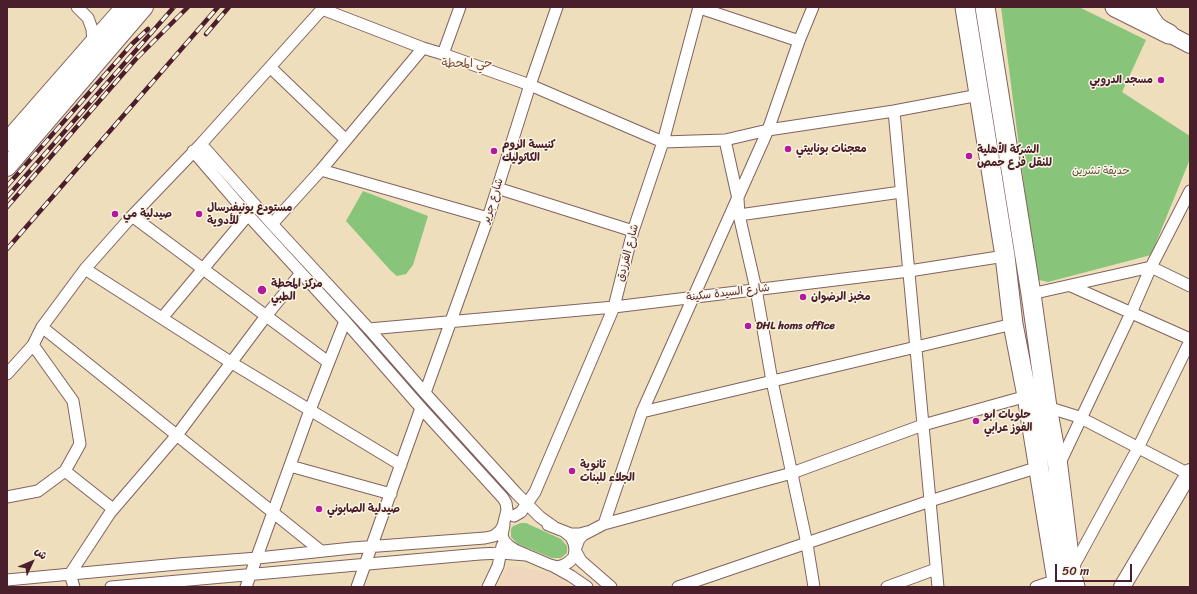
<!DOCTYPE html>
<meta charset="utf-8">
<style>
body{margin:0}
#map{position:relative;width:1197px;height:594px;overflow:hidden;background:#eedebc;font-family:Sriracha,"Playpen Sans Arabic",sans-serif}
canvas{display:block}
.frame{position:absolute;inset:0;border:8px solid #4a1f2b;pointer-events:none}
.north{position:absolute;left:12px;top:542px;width:40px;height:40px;-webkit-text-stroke:3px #fcf5e5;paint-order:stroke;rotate:46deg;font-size:11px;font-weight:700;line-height:16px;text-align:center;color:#4a1f2b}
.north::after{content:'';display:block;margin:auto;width:14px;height:18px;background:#4a1f2b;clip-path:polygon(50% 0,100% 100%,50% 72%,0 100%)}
.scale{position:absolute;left:1055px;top:564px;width:77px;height:18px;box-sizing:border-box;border:2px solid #4a1f2b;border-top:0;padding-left:5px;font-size:12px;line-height:14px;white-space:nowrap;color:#4a1f2b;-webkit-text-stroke:3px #fcf5e5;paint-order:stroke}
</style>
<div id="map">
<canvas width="1197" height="594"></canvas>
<div class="frame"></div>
<div class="north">ش</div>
<div class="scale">50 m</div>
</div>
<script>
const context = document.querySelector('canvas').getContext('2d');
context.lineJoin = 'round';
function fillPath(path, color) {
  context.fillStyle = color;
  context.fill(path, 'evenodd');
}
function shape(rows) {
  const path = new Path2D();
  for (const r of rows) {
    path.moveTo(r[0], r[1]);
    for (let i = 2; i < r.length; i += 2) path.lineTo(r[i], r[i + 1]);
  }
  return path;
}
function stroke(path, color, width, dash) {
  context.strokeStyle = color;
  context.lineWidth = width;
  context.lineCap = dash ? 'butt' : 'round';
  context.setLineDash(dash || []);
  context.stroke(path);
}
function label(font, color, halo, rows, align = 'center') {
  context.font = font + ' Sriracha,"Playpen Sans Arabic",sans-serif';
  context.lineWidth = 3;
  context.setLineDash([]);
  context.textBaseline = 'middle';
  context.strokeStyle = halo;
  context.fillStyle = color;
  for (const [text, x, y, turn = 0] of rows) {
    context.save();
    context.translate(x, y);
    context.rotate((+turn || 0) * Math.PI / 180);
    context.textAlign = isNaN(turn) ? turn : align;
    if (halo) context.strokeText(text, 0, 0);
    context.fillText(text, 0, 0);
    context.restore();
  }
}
const built = shape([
 [516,566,551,574,571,587,497,587,507,567]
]);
const green = shape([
 [1001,7,1079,7,1146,40,1122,92,1190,136,1190,159,1151,255,1048,282,1039,280,1035,270],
 [363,191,428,216,413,265,406,274,397,276,391,271,346,221],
 [521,523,526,523,561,539,567,546,567,553,561,558,552,558,518,544,511,537,511,529,513,526]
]);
const minor = shape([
 [77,7,88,18,92,29,93,43],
 [700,8,799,41],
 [322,9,423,48,443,54,530,85,663,142,725,140,768,130,894,111,979,95],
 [443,54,460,7],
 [270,67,346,140],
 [894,111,938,587],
 [725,140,738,199,739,215,756,289,772,381,807,544,814,587],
 [201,144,272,224,369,329,425,393,517,494,540,517,554,527],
 [321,170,488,218],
 [497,188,633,231],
 [739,215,901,192],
 [132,216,328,362],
 [272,224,321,170,423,48],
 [85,269,232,363,401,465],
 [1071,286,1190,339],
 [1031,294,1151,267,1190,286],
 [162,318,248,215],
 [42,327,321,551],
 [369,329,614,307,909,271,1005,256],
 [7,374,33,345,42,327,85,269,132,216,201,144,324,7],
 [425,393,488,218,530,85,557,7],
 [1047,407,1079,417,1189,474],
 [642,412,1013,324],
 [1059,465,1131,313,1151,267,1190,191],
 [290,466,391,494],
 [65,471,113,509],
 [7,497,38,491,65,471,80,444,73,401,33,345],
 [514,516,521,512,535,492,614,307,633,231,663,142,699,7],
 [604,524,642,412,768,130,799,41,813,7],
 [504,525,502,535,504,541,509,546,515,550,550,565,558,567,564,565,569,562,574,557,575,550,574,543,571,537,565,532],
 [548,525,571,534,580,534,587,532],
 [553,566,571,576,587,587],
 [1072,569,1138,448,1190,341],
 [7,580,178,564,258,558,352,548,485,538,494,536,500,531,503,526,507,510,506,503,503,498,421,408,345,321,248,215,193,151],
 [74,587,70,574,110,513,177,435,266,316,301,273],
 [111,587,480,554,501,553,526,555],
 [246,587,310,410,345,321],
 [357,587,421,408],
 [488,587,498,566,502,546],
 [611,587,581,561,575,550,579,539,583,535,604,524,792,473,923,425,1027,396],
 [678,587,930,501,1039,467],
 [887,587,936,569],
 [1036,587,1057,580]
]);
const secondary = shape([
 [1146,7,1152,18,1157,25,1169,34,1190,45],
 [1122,587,1190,472]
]);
const primary = shape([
 [7,142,125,7],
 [7,167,144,7]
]);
const trunk = shape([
 [965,7,1005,256,1013,324,1027,396,1058,587],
 [985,7,1031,294,1047,407,1058,467,1071,572,1075,587],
 [1115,7,1169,34]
]);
const rail = shape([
 [206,34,229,7],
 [7,186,132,44,148,29],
 [7,197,174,7],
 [7,207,136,59,188,7],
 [7,249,218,7]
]);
const markers = [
 [1161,80,4,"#b5179e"],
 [788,149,4,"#b5179e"],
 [494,151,4,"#b5179e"],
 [969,156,4,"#b5179e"],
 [115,214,4,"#b5179e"],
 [199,214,4,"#b5179e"],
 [262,290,5,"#b5179e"],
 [803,297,4,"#b5179e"],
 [748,326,4,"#b5179e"],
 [976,421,4,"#b5179e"],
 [572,471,4,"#b5179e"],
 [319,509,4,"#b5179e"]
];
const poiNames = [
 ["مسجد الدروبي",1153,80,"right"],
 ["كنيسة الروم",502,145],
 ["الكاثوليك",502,158],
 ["معجنات بونابيتي",796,149],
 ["الشركة الأهلية",977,150],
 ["للنقل فرع حمص",977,163],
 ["مستودع يونيفيرسال",207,208],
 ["للأدوية",207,221],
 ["صيدلية مي",123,214],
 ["مركز المحطة",271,284],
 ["الطبي",271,297],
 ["مخبز الرضوان",811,297],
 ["DHL homs office",756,326],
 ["حلويات ابو",984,415],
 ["الفوز عرابي",984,428],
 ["ثانوية",580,465],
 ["الجلاء للبنات",580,478],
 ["صيدلية الصابوني",327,509]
];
const parkNames = [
 ["حديقة تشرين",1101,171]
];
const streetNames = [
 ["شارع جرير",493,201,-72],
 ["شارع الفرزدق",628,253,-75],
 ["شارع السيدة سكينة",728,293,-7]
];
const neighbourhoodNames = [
 ["حي المحطة",467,64]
];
fillPath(built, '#efd6bc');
fillPath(green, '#88c47a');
stroke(minor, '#83625e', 13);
stroke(secondary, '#83625e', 18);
stroke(primary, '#83625e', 20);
stroke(trunk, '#83625e', 21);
stroke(minor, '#fff', 11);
stroke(secondary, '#fff', 16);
stroke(primary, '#fff', 18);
stroke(trunk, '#fff', 19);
stroke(rail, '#4a1f2b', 4.5);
stroke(rail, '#fcf5e5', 3, [9]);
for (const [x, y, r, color] of markers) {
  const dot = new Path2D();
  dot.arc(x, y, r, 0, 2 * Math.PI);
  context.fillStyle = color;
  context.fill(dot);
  stroke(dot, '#fcf5e5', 1.5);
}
label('bold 11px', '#4a1f2b', '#fcf5e5', poiNames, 'left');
label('11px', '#5d5143', '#fcf5e5', parkNames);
label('11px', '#4a1f2b', '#fcf5e5', streetNames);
label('12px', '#7b493a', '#fcf5e5', neighbourhoodNames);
</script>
